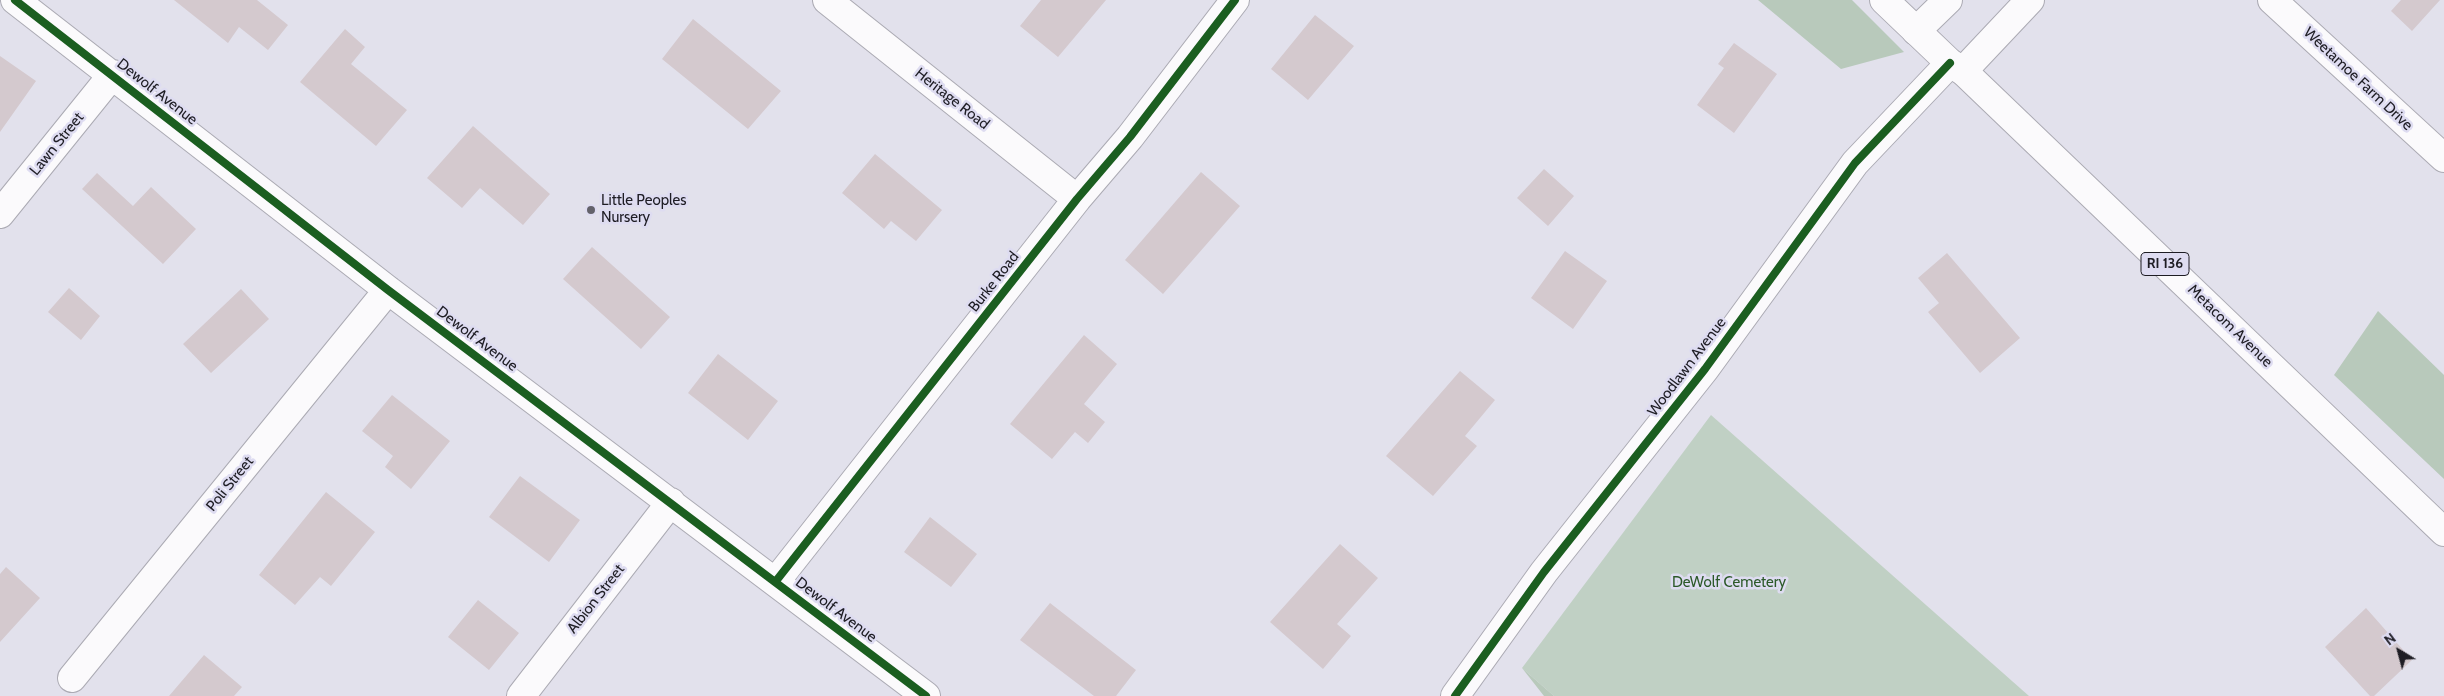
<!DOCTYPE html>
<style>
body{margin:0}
#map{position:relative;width:2444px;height:696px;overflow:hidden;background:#e2e1ec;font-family:Cabin,sans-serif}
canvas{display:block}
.north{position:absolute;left:2374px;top:626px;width:50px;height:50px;-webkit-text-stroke:4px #dedcf1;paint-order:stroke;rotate:323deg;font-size:14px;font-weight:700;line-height:20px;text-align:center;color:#1e1d24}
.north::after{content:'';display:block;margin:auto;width:18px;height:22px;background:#1e1d24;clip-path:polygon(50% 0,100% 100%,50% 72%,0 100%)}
</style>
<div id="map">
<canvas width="2444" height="696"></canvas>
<div class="north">N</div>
</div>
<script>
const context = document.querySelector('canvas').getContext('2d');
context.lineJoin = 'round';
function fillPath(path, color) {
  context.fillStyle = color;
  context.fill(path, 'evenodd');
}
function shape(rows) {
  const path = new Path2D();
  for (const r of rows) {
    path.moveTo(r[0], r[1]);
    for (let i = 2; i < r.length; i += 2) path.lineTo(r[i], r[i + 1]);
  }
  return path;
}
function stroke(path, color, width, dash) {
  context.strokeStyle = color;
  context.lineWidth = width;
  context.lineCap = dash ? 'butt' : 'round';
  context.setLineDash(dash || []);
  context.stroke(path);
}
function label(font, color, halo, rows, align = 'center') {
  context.font = font + ' Cabin,sans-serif';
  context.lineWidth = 5;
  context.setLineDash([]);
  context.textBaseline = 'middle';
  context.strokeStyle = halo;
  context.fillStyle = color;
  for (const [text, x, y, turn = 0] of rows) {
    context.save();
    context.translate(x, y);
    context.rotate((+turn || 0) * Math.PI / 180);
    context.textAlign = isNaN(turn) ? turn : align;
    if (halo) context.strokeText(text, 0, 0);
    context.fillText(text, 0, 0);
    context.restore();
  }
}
const green = shape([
 [1711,415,2029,696,1554,696,1522,668]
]);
const forest = shape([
 [1758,0,1852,0,1904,52,1841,69],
 [2378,311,2444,375,2444,479,2334,375],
 [1522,668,1554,696,1544,696]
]);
const building = shape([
 [174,0,257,0,288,25,268,50,239,27,228,43],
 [1041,0,1106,0,1058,57,1020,26],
 [2401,0,2440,0,2412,31,2391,11],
 [1315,15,1354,46,1308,100,1271,69],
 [693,19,781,91,748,129,662,59],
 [345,29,365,47,351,64,407,110,376,146,300,82],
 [1734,43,1777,74,1734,133,1697,105,1724,68,1718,64],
 [0,56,36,81,0,132],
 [473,126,550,194,523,225,480,188,462,208,427,178],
 [875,154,942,210,916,241,891,221,884,229,842,193],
 [1544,169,1574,196,1548,226,1517,198],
 [1201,172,1240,206,1163,294,1125,260],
 [97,173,133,206,151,187,196,229,163,264,82,189],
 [592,247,670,317,641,349,563,279],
 [1565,251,1607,281,1573,329,1531,298],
 [1947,253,2020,338,1980,373,1928,312,1939,303,1918,278],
 [69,288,100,316,81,340,48,312],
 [241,289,269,319,211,373,183,344],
 [1084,335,1117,364,1084,404,1105,422,1088,443,1075,432,1052,459,1010,424],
 [718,354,778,401,748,440,688,393],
 [1460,371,1495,400,1465,436,1477,446,1433,496,1386,456],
 [392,395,450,441,411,489,385,467,393,456,362,431],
 [520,476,580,520,549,562,489,517],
 [326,492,375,532,331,586,320,577,295,605,259,575],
 [930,517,977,554,951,587,904,552],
 [1340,544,1378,578,1337,624,1351,636,1323,669,1270,622],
 [6,567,40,598,0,642,0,574],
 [478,600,519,633,489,670,448,637],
 [1050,603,1136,670,1116,696,1094,696,1020,640],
 [2366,608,2412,660,2374,696,2370,696,2325,647],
 [204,655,242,687,234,696,169,696]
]);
const minor = shape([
 [15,0,388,290,926,696],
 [827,0,1077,199],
 [2272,0,2444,158],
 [1916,31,1948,0],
 [1963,71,2030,0],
 [0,214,113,74],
 [776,581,1077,199,1130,137,1235,0],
 [72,678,388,290],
 [521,696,671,502],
 [1455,696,1544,572,1705,369,1855,163,1950,63]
]);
const major = shape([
 [1884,0,1950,63,1963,71,2444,532]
]);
const cycleway = shape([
 [15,0,388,290,926,696],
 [776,581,1077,199,1130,137,1235,0],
 [1455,696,1544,572,1705,369,1855,163,1950,63]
]);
const markers = [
 [591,210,5,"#63626a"]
];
const shields = [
 [2165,264,48]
];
const shieldNames = [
 ["RI 136",2165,264]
];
const streetNames = [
 ["Weetamoe Farm Drive",2358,79,43],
 ["Dewolf Avenue",157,92,38],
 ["Heritage Road",952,99,38],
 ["Lawn Street",57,144,-51],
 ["Burke Road",994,282,-52],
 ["Metacom Avenue",2230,326,44],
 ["Dewolf Avenue",477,339,37],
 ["Woodlawn Avenue",1687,367,-53],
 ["Poli Street",230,484,-51],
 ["Albion Street",596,599,-52],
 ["Dewolf Avenue",836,610,37]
];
const poiNames = [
 ["Little Peoples",601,201],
 ["Nursery",601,218]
];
const parkNames = [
 ["DeWolf Cemetery",1729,583]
];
fillPath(green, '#c0d0c4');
fillPath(forest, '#b8c9bb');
fillPath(building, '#d4c9ce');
stroke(minor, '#abaab3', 30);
stroke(major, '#abaab3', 30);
stroke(minor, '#fbfafc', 28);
stroke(major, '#fbfafc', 28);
stroke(cycleway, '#1b5e20', 8);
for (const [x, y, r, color] of markers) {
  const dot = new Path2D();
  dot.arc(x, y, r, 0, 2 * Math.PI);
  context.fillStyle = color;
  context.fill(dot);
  stroke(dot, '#dedcf1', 2);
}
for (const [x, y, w] of shields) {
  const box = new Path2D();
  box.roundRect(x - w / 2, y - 11.5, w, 23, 4);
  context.fillStyle = '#dedcf1';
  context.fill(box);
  stroke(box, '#1e1d24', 1);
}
label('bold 14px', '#1e1d24', null, shieldNames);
label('15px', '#1e1d24', '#dedcf1', streetNames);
label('15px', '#1e1d24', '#dedcf1', poiNames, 'left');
label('15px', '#2c5929', '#dedcf1', parkNames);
</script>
